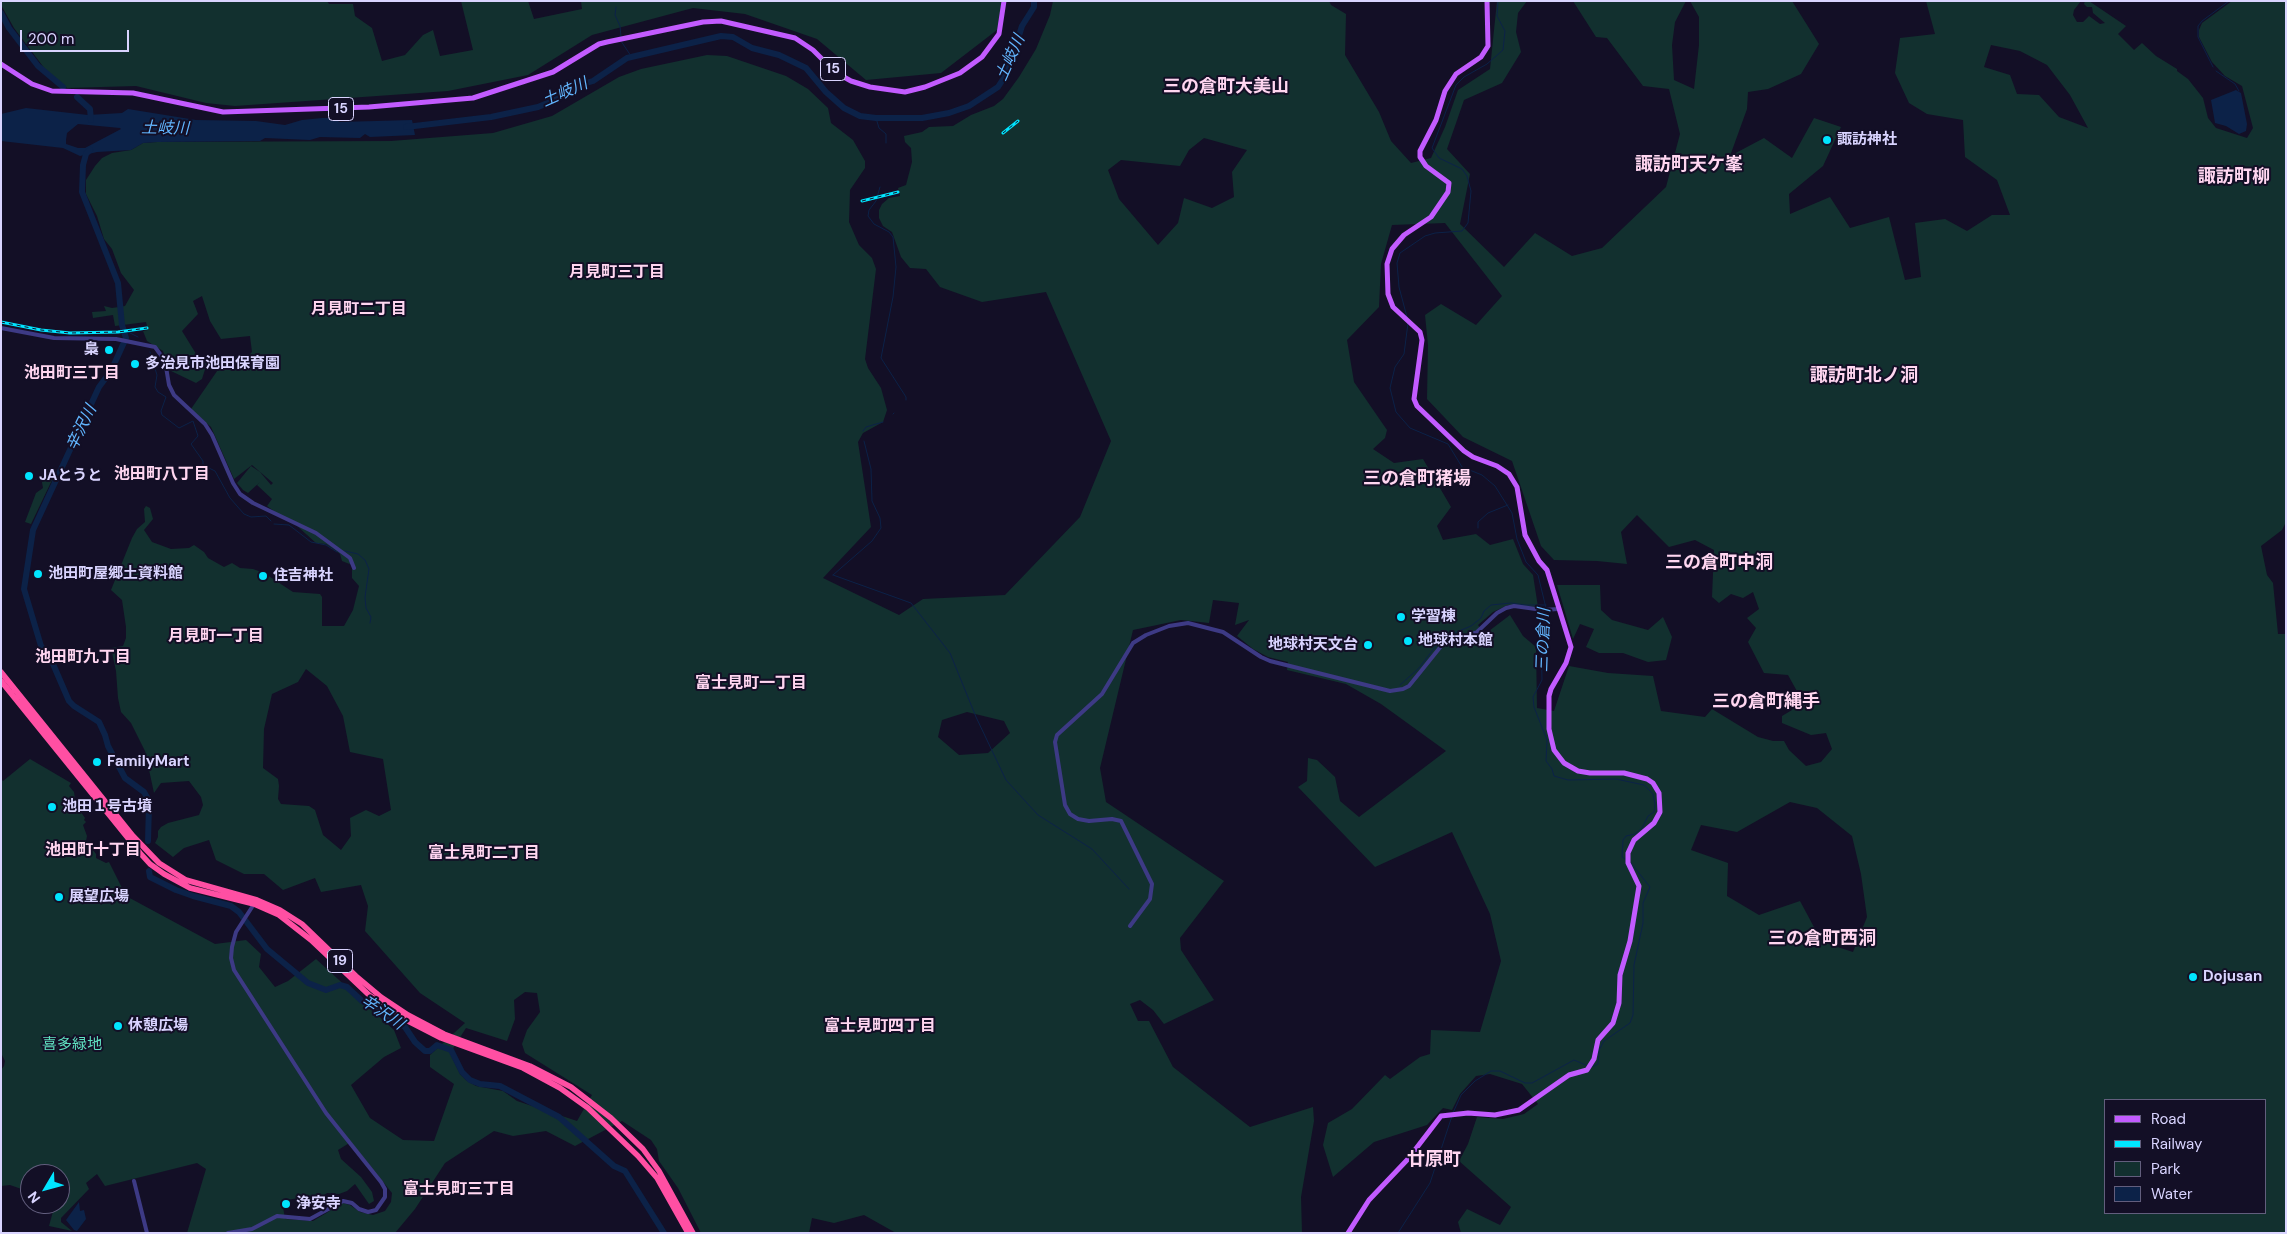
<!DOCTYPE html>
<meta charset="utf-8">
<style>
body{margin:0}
#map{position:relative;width:2287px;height:1234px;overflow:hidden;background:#130f26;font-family:"DM Sans",sans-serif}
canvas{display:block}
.frame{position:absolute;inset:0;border:2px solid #d9d4ff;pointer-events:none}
.legend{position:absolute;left:2104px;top:1099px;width:162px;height:115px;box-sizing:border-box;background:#130f26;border:1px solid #625e7d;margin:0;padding:6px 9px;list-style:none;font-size:15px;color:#d9d4ff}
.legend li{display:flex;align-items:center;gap:10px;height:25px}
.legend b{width:25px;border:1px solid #625e7d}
.north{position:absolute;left:20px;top:1164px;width:50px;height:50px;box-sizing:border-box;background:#130f26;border:1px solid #625e7d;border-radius:50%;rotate:233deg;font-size:14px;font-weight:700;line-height:20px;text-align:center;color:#d9d4ff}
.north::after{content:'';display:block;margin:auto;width:18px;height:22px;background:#00e5ff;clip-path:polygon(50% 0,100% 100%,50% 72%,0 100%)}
.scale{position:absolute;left:20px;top:30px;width:109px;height:22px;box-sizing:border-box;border:2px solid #d9d4ff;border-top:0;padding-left:6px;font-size:15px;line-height:18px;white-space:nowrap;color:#d9d4ff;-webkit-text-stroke:4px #130f26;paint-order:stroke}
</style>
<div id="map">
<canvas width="2287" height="1234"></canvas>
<div class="frame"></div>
<ul class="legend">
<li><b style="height:6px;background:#c25bff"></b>Road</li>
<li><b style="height:6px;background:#00e5ff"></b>Railway</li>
<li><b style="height:14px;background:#12302f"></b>Park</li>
<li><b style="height:14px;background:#0c2248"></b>Water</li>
</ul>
<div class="north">N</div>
<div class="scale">200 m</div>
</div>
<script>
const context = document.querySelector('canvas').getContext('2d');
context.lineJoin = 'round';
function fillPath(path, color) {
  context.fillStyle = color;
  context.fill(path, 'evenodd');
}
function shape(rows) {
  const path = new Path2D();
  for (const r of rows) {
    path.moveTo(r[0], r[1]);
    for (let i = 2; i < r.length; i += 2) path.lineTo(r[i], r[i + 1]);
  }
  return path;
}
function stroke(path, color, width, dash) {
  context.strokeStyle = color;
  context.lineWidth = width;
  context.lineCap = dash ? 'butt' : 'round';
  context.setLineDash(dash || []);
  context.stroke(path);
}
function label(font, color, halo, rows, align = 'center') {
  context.font = font + ' "DM Sans","Noto Sans JP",sans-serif';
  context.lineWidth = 4;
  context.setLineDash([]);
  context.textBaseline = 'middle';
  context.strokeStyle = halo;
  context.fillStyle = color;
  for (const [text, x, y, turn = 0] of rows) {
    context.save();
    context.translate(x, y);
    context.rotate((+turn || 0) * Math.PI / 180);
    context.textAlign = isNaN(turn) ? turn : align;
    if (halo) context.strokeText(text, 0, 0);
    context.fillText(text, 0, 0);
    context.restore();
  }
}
const green = shape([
 [1,1,327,1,329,4,353,4,355,16,372,28,382,61,405,55,423,35,433,30,440,56,473,50,461,1,528,1,534,19,582,9,581,1,1001,1,1001,7,997,30,941,73,866,80,817,39,745,14,693,8,592,35,528,75,448,91,235,106,206,103,136,86,67,88,48,73,14,28,1,5],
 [1053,1,1329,1,1331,5,1346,14,1345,55,1379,112,1391,141,1411,163,1431,158,1445,127,1458,90,1490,69,1497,1,1527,1,1518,13,1516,32,1521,52,1502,83,1464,100,1447,149,1470,174,1460,224,1504,267,1535,233,1572,256,1602,248,1666,187,1680,134,1669,89,1643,86,1607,38,1596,37,1573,1,1686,1,1675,22,1672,45,1674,80,1694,89,1699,45,1699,17,1690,1,1792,1,1819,44,1801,74,1768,89,1748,92,1747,109,1730,156,1764,138,1792,158,1814,118,1841,127,1823,166,1789,194,1790,214,1830,197,1850,228,1889,217,1905,280,1921,277,1915,223,1945,219,1967,231,1992,215,2010,215,1997,180,1965,157,1963,120,1927,114,1909,103,1895,73,1900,38,1935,34,1926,1,2081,1,2074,10,2073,15,2077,22,2083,22,2089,16,2100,24,2105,23,2093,13,2092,7,2087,7,2084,4,2085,1,2089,1,2126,26,2118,34,2134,50,2142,43,2156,56,2177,69,2177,71,2188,79,2203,98,2208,118,2216,128,2247,138,2253,128,2242,86,2225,76,2212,62,2199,37,2199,30,2202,23,2232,1,2286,1,2286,522,2282,530,2261,546,2267,575,2273,583,2278,634,2286,634,2286,1233,1461,1233,1458,1222,1467,1209,1500,1225,1511,1207,1459,1161,1468,1144,1477,1117,1503,1119,1524,1114,1538,1104,1522,1084,1490,1074,1476,1076,1460,1094,1452,1110,1443,1108,1427,1125,1374,1142,1333,1177,1323,1145,1328,1123,1352,1109,1385,1075,1390,1079,1420,1057,1430,1054,1431,1030,1480,1032,1501,961,1490,914,1452,832,1375,867,1298,787,1307,781,1308,758,1317,760,1335,777,1340,801,1359,817,1446,751,1381,704,1346,684,1287,670,1288,662,1268,657,1253,649,1237,636,1249,620,1235,625,1239,603,1213,600,1209,623,1181,620,1133,630,1100,768,1106,802,1224,881,1180,938,1181,950,1214,1000,1164,1024,1153,1010,1140,1000,1130,1004,1138,1021,1149,1021,1173,1067,1250,1127,1313,1107,1314,1121,1301,1197,1302,1233,896,1233,864,1215,834,1223,812,1218,809,1233,701,1233,678,1188,659,1161,657,1149,651,1140,622,1121,575,1146,546,1131,513,1136,494,1131,445,1163,415,1209,395,1233,187,1233,206,1169,197,1163,105,1186,97,1174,86,1183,89,1189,61,1218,61,1222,72,1231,49,1226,55,1204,60,1204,60,1174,30,1174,30,1192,10,1185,1,1186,1,1070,4,1066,5,1061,1,1053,1,779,3,781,30,759,71,783,69,786,74,792,76,805,85,818,84,820,86,822,83,825,87,836,86,841,96,854,96,858,106,863,109,862,126,896,215,944,246,940,261,954,259,967,275,987,288,981,316,959,394,1030,401,1048,384,1057,351,1085,370,1118,403,1140,434,1141,454,1084,430,1067,430,1055,465,1023,420,993,365,931,368,906,361,885,321,892,315,878,283,890,264,874,244,874,216,860,209,840,184,848,173,857,155,843,158,837,158,831,161,827,168,823,199,815,203,805,201,797,189,781,161,783,154,793,145,751,131,723,121,712,118,698,116,671,111,648,123,646,126,638,126,627,122,600,111,590,132,538,137,529,145,522,144,509,146,506,150,508,153,519,144,530,152,542,171,549,189,548,194,545,204,552,208,558,224,567,232,563,240,568,253,569,264,573,293,592,320,594,322,597,322,626,344,626,353,610,359,586,352,578,352,565,342,561,340,554,335,550,326,544,316,543,296,525,287,521,267,506,272,499,257,485,260,482,248,493,243,490,237,483,251,466,260,472,271,485,273,483,252,465,234,479,211,427,191,409,226,358,233,356,247,357,252,352,250,336,221,339,210,321,202,296,193,301,198,314,182,331,198,357,207,363,202,379,196,383,169,370,163,351,147,341,143,331,148,330,146,322,115,326,113,315,93,318,92,312,106,311,104,306,112,308,125,306,134,290,121,273,112,249,104,239,97,216,86,194,86,180,95,166,102,158,112,153,131,150,143,143,157,142,391,141,493,133,552,116,619,77,641,69,707,55,727,56,786,76,808,89,828,108,831,123,853,140,865,161,865,168,850,190,849,222,859,245,872,258,876,269,865,359,868,368,881,388,887,410,883,422,863,433,858,442,871,527,823,578,899,615,923,599,1005,595,1080,517,1111,441,1046,292,982,302,940,287,926,269,910,268,901,257,892,232,883,226,879,218,879,210,882,204,889,198,900,196,898,188,906,185,912,162,911,148,905,142,904,136,922,132,929,127,953,126,971,115,994,106,1003,99,1019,77,1036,49,1050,15],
 [1991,45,2020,51,2047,65,2070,95,2088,128,2059,117,2039,95,2017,94,2010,75,1984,67],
 [1204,138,1247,150,1232,172,1234,197,1212,208,1184,198,1178,223,1158,245,1119,199,1108,170,1121,160,1180,166,1189,150],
 [1445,223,1502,296,1476,325,1441,304,1425,315,1428,345,1427,399,1463,437,1512,461,1541,546,1554,560,1597,561,1627,564,1621,532,1637,515,1669,547,1695,540,1714,550,1712,597,1719,603,1731,594,1743,598,1753,592,1759,609,1747,618,1756,628,1748,642,1764,673,1788,675,1798,693,1792,710,1782,716,1782,723,1811,735,1826,733,1832,749,1821,762,1806,766,1789,750,1784,741,1773,741,1758,737,1712,709,1705,717,1661,711,1653,676,1608,673,1569,666,1554,711,1537,708,1536,647,1523,636,1510,615,1485,634,1478,625,1493,612,1508,605,1538,607,1533,575,1523,564,1513,539,1490,545,1476,534,1443,540,1437,526,1451,507,1423,459,1394,463,1373,449,1385,438,1387,430,1354,382,1347,340,1379,307,1381,264,1392,225],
 [306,669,327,686,343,716,350,752,383,759,391,810,379,816,366,810,350,818,351,836,341,850,323,835,315,810,309,806,281,804,278,799,279,786,278,779,263,768,264,729,272,694,298,682],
 [967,712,1004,721,1010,733,988,753,959,755,938,737,942,720],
 [1790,802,1817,808,1852,836,1861,874,1867,917,1853,952,1822,942,1800,901,1759,915,1727,896,1728,863,1691,850,1701,825,1737,832],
 [525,992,537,993,540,1012,527,1030,522,1044,525,1053,592,1095,577,1121,517,1101,503,1091,476,1086,467,1081,460,1074,450,1053,466,1028,507,1041,515,1019,514,1000],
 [2106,1100,2266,1100,2266,1213,2106,1213],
 [351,1142,392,1193,391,1202,385,1211,373,1215,360,1212,350,1205,343,1203,313,1221,285,1219,282,1201,309,1196,315,1202,327,1193,339,1194,347,1191,355,1184,369,1204,374,1201,372,1192,361,1177,341,1159,338,1150],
 [41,477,53,478,31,524,25,522,36,493,43,488],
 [1557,585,1600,585,1601,610,1612,620,1648,630,1663,617,1672,637,1666,660,1648,662,1623,653,1599,653,1586,647,1594,629,1580,624,1573,639]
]);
const water = shape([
 [2236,90,2241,93,2247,124,2246,131,2239,134,2226,126,2215,123,2211,100],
 [26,108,88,115,122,113,128,109,196,120,256,121,285,125,302,120,322,118,331,118,340,122,412,120,415,135,370,137,365,134,360,138,320,137,310,140,265,138,260,141,157,142,143,143,131,150,97,152,80,156,63,148,1,141,1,114],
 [78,124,120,128,121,129,85,148,78,148,66,144,66,140,67,133],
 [79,1202,80,1211,84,1210,86,1219,77,1231,74,1230,66,1220]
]);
const stream = shape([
 [616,7,615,15,620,26,621,37],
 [621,41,631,56],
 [2213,67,2198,37,2198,26,2202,21,2229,1],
 [2216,71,2235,84,2239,91],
 [876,118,879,128,886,134,886,143],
 [880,187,876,201,869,210,868,216,874,224,889,232,893,237,896,267,893,297,881,358,906,397,906,400],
 [1407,317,1399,287,1397,263,1400,253,1425,236,1435,233,1462,231,1468,223,1471,191,1467,176,1462,169,1439,158,1432,148,1456,85,1464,77,1487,64,1503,50,1505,31,1497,16,1498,1],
 [1408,323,1404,354,1395,367,1390,388,1396,412,1410,428,1448,444,1462,467,1482,475,1495,486,1512,513,1517,539,1526,562,1538,575,1546,608],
 [124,330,138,337],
 [150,352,157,375,155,387,158,392,166,397,161,411,162,415,179,428,193,421,198,436,191,444,203,461,203,465,215,471,230,498,244,514,251,517,266,516,271,521],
 [893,414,894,413],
 [863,431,866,427,883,422],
 [274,524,289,525,311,542,326,545,337,552],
 [1478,528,1478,522,1488,513,1508,505],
 [345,551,358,554,365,560,369,569,365,597,366,608,371,617,370,623],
 [833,575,911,603,950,653,976,717,1006,780,1038,815,1092,849,1129,889],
 [833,575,872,541,881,528,880,518,872,501,871,469,864,441],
 [1546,612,1546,623,1541,640,1542,680,1533,697,1534,707,1547,740,1546,761,1552,769,1554,776,1568,780,1616,779,1644,785,1653,794,1655,805,1654,812,1648,816,1642,828,1635,834,1626,836,1623,840,1622,857,1625,859],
 [1400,685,1419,668,1442,638,1471,626,1481,618,1484,611,1491,605,1511,603,1526,605,1546,605],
 [1592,1067,1598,1064,1599,1050,1604,1041,1630,1023,1633,1015,1634,965,1643,923,1643,903,1650,887,1631,863],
 [1453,1113,1461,1095,1475,1081,1491,1071,1500,1071,1525,1083,1532,1083,1574,1060,1588,1066],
 [1398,1233,1430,1183,1452,1116]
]);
const river = shape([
 [1,13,9,28,38,66,63,87],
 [77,97,90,109,91,120],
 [406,127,491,117,538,107,569,94,583,84,593,81,627,58,721,36,733,37,752,48,779,55,806,68,826,92,844,108,860,116,876,118,922,118,949,113,969,106,998,87,1007,73,1022,26,1034,7,1034,1],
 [90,150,86,154,83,165,82,192,118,283,122,325,126,338,111,371,99,387,33,530,24,589,41,646,53,664,69,701,74,706,99,722,105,735,108,746,125,778,144,792,148,799,149,805,148,841],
 [149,871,150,877,176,890,193,896,231,906,239,912,267,949,308,983,326,990,340,985,347,987,362,1001,405,1027,415,1042,425,1051,430,1051,437,1045,451,1050,462,1072,470,1080,480,1084,500,1086,559,1117,614,1166,625,1171,664,1233]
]);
const minor = shape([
 [1,328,54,338,116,339,155,347,165,361,169,385,174,395,205,424,212,435,233,483,240,494,253,503,316,533,350,558,354,568],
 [1130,926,1150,899,1152,884,1121,821,1112,819,1089,821,1078,819,1070,814,1065,805,1055,742,1057,735,1102,694,1133,643,1146,635,1169,626,1188,623,1223,632,1261,657,1270,661,1390,691,1403,689,1409,686,1442,645,1477,632,1497,613,1506,608,1514,606,1543,610,1558,609],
 [134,1181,147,1233],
 [228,1233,252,1229,277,1216,310,1219,343,1201,352,1203,359,1209,368,1212,376,1210,385,1197,385,1189,381,1182,326,1113,234,970,231,958,232,947,236,932,254,904]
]);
const major = shape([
 [1,64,32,84,52,91,133,93,223,112,369,107,473,98,553,72,599,44,607,42,703,22,721,21,795,38,813,50,835,72,851,81,870,87,905,92,925,87,960,73,982,57,999,34,1004,1],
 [1348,1233,1369,1200,1408,1159,1441,1116,1468,1113,1495,1115,1519,1110,1569,1075,1587,1070,1594,1059,1598,1040,1613,1023,1619,1003,1620,975,1630,941,1639,886,1628,863,1628,853,1634,840,1654,823,1660,812,1659,793,1653,783,1647,779,1624,773,1590,773,1578,771,1564,763,1554,750,1549,729,1549,696,1551,689,1566,663,1571,647,1547,570,1539,561,1525,535,1517,487,1509,474,1497,466,1473,457,1464,451,1417,406,1414,399,1422,340,1420,332,1393,307,1388,294,1387,264,1392,249,1404,235,1431,217,1448,192,1449,183,1426,166,1420,157,1420,151,1436,120,1445,91,1456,74,1481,57,1488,46,1487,1]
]);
const highway = shape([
 [1,672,133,836,159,863,186,880,257,900,280,910,302,924,356,976,381,997,408,1015,444,1034,530,1066,571,1087,611,1118,643,1149,659,1171,693,1233],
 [1,681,140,853,150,864,164,874,190,888,254,904,279,915,311,940,369,995,406,1020,441,1038,523,1068,560,1088,588,1108,638,1156,657,1178,688,1233]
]);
const rail = shape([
 [1003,133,1018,121],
 [862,201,898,192],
 [1,322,41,330,70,333,118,332,147,328]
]);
const markers = [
 [1827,140,5,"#00e5ff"],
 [109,350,5,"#00e5ff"],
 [135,364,5,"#00e5ff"],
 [29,476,5,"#00e5ff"],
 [38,574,5,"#00e5ff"],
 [263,576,5,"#00e5ff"],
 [1401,617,5,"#00e5ff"],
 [1408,641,5,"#00e5ff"],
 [1368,645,5,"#00e5ff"],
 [97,762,5,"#00e5ff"],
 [52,807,5,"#00e5ff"],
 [59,897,5,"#00e5ff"],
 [2193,977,5,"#00e5ff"],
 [118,1026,5,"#00e5ff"],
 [286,1204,5,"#00e5ff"]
];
const shields = [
 [833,69,25],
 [341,109,25],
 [340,961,25]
];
const shieldNames = [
 ["15",833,69],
 ["15",341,109],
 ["19",340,961]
];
const poiNames = [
 ["諏訪神社",1837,140],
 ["梟",99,350,"right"],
 ["多治見市池田保育園",145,364],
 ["JAとうと",39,476],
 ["池田町屋郷土資料館",48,574],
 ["住吉神社",273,576],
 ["学習棟",1411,617],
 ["地球村本館",1418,641],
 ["地球村天文台",1358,645,"right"],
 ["FamilyMart",107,762],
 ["池田１号古墳",62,807],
 ["展望広場",69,897],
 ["Dojusan",2203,977],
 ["休憩広場",128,1026],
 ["浄安寺",296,1204]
];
const parkNames = [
 ["喜多緑地",72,1045]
];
const waterNames = [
 ["土岐川",1011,58,-66],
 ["土岐川",565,93,-24],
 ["土岐川",165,129,1],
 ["辛沢川",82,428,-64],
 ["三の倉川",1544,640,-88],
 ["辛沢川",382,1013,34]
];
const neighbourhoodNames = [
 ["月見町三丁目",617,273],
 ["月見町二丁目",359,310],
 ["池田町三丁目",72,374],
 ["池田町八丁目",162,475],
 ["月見町一丁目",216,637],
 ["池田町九丁目",83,658],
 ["富士見町一丁目",751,684],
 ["池田町十丁目",93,851],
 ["富士見町二丁目",484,854],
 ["富士見町四丁目",880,1027],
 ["富士見町三丁目",459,1190]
];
const quarterNames = [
 ["三の倉町大美山",1226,87],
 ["諏訪町天ケ峯",1689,165],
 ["諏訪町柳",2234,177],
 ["諏訪町北ノ洞",1864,376],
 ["三の倉町猪場",1417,479],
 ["三の倉町中洞",1719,563],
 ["三の倉町縄手",1766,702],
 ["三の倉町西洞",1822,939],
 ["廿原町",1434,1160]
];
fillPath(green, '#12302f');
fillPath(water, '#0c2248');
stroke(stream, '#0c2248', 1);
stroke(river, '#0c2248', 6);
stroke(minor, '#3d3a85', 4);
stroke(major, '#c25bff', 5);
stroke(highway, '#ff4fa3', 5.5);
stroke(rail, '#00e5ff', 3);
stroke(rail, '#130f26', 1, [4]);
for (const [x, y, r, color] of markers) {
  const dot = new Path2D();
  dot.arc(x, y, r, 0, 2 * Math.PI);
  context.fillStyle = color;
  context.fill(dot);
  stroke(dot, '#130f26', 2);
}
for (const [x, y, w] of shields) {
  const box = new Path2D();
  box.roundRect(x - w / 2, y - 11.5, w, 23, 4);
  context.fillStyle = '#130f26';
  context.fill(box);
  stroke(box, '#d9d4ff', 1);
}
label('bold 14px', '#d9d4ff', null, shieldNames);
label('bold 15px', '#d9d4ff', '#130f26', poiNames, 'left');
label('15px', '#5fe0c0', '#130f26', parkNames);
label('italic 16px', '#62b6ff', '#130f26', waterNames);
label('bold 16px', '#ffd6f0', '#130f26', neighbourhoodNames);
label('bold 18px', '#ffd6f0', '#130f26', quarterNames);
</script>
